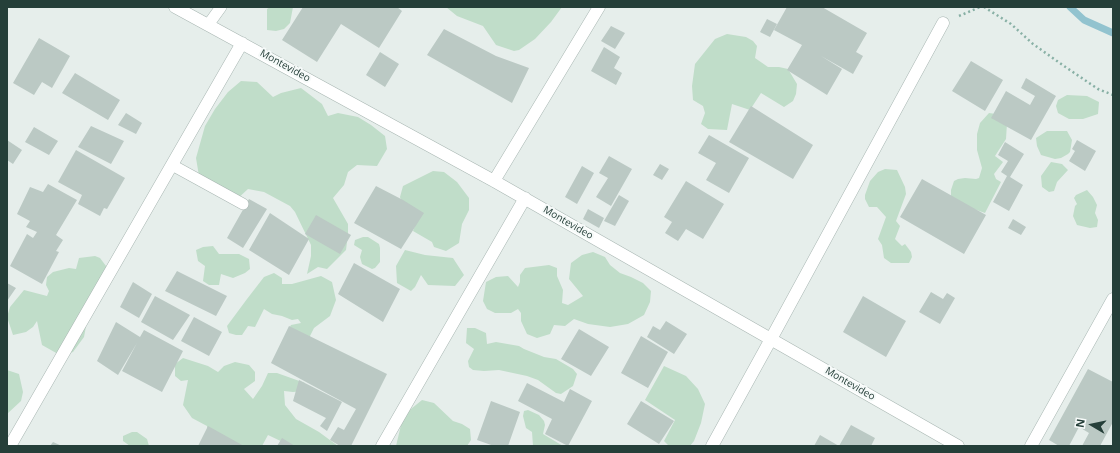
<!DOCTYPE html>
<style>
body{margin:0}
#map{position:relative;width:1120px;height:453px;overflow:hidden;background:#e6eeeb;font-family:"Open Sans",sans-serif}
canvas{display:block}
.frame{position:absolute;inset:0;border:8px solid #253f39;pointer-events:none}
.north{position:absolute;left:1072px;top:405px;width:40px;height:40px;-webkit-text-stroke:3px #f6faf9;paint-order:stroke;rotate:279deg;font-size:11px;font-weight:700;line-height:16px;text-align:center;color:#253f39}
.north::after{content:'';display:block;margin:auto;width:14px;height:18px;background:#253f39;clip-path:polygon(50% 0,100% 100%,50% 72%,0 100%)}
</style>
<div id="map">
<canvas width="1120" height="453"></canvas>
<div class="frame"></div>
<div class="north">N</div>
</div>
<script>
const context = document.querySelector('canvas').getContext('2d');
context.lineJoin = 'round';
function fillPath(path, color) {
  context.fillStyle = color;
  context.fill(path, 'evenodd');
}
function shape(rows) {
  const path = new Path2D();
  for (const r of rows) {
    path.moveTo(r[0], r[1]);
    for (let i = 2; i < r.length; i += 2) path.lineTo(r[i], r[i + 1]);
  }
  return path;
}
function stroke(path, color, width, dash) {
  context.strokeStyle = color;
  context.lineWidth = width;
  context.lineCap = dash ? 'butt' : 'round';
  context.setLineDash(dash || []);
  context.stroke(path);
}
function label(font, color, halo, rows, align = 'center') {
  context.font = font + ' "Open Sans",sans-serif';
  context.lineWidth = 4;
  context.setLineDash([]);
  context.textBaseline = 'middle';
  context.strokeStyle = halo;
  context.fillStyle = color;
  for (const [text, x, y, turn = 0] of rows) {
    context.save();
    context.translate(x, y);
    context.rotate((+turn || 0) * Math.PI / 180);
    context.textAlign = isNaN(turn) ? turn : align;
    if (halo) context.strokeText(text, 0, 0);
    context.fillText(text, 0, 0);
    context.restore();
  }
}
const green = shape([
 [270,7,293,7,290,23,284,29,276,31,267,30,267,9],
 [446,7,562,7,551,22,535,39,519,50,514,51,496,45,483,26,457,16],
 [727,34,746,37,753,41,757,46,755,58,768,67,779,67,788,69,797,84,796,94,793,101,784,107,761,93,750,110,732,104,727,130,708,129,701,124,705,113,703,106,693,100,692,86,695,64,715,39],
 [241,81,257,82,273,97,281,93,301,88,322,104,328,116,338,113,358,117,371,125,385,136,387,149,377,166,357,165,348,172,344,185,333,198,348,224,348,234,346,250,327,269,318,267,307,274,311,256,311,245,295,212,290,206,264,192,248,189,235,201,199,176,196,158,205,126,215,109,228,92],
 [1067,95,1087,96,1099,102,1098,114,1083,119,1069,119,1058,113,1056,106,1058,100],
 [989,113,996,114,1007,123,1006,139,995,156,1003,162,994,174,996,179,1001,182,985,213,957,203,951,197,951,190,954,181,958,179,965,178,976,179,979,178,982,168,977,150,977,134,980,123],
 [1047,131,1067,131,1072,140,1070,152,1068,154,1061,158,1055,159,1041,155,1037,146,1036,138],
 [1051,162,1062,164,1068,170,1057,182,1054,191,1049,192,1042,187,1041,176],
 [885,169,897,170,905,187,906,194,896,221,900,226,895,239,902,246,905,244,911,252,912,257,909,263,891,263,884,258,882,245,878,239,886,217,877,207,869,207,865,199,865,195,870,181,878,172],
 [433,171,444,172,457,182,469,198,469,210,462,224,459,243,446,251,434,247,432,242,413,231,415,226,403,208,400,197,403,186],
 [1087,190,1093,197,1097,205,1095,213,1098,220,1097,227,1090,228,1077,225,1073,216,1075,206,1077,204,1074,198,1076,195],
 [363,237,368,237,379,244,380,248,380,262,375,268,372,269,362,264,360,257,362,250,354,245,355,240],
 [213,246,219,254,239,254,249,259,250,269,245,273,233,278,221,274,219,285,209,285,203,281,205,266,198,261,196,250,203,247],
 [405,250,425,255,453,258,464,275,455,286,428,285,421,275,415,287,411,291,397,283,396,266],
 [593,252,605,257,610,265,620,273,631,277,643,283,651,291,650,302,644,315,628,324,610,327,588,324,574,319,565,326,554,325,550,334,537,338,527,334,521,321,521,313,518,309,511,313,495,313,487,309,483,301,486,282,496,277,508,276,518,287,520,282,520,275,525,268,549,265,557,268,557,276,563,290,562,303,568,305,583,296,569,279,571,263,582,255],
 [95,256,100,258,106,266,106,274,87,321,84,337,73,352,67,354,58,354,42,345,37,321,33,327,26,332,13,335,7,317,10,307,24,290,47,296,49,291,46,285,47,277,53,272,69,268,76,269,79,258],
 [274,273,282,278,282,284,292,284,321,276,332,282,336,300,330,316,314,328,310,336,315,348,287,332,291,325,301,323,298,319,292,320,282,316,272,314,264,309,255,327,248,326,242,335,236,335,229,333,227,326,247,299,264,277],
 [467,328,475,328,486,333,487,344,496,342,519,346,524,349,544,357,556,359,573,369,577,374,573,386,561,394,556,393,538,380,527,376,499,370,484,371,473,370,469,367,468,361,474,349,466,343],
 [183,358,208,366,218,372,224,366,235,362,249,365,255,372,255,381,244,389,253,399,262,386,268,373,277,373,305,383,304,391,293,392,284,391,285,405,296,419,319,432,338,446,291,446,268,435,262,446,225,446,207,433,207,426,192,418,183,405,188,380,181,381,175,376,175,364],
 [664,366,686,376,698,389,705,404,701,423,694,441,690,446,669,446,664,441,675,420,645,400],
 [7,370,19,374,23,392,21,401,7,414],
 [422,400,434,403,453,421,462,424,470,429,471,440,467,446,396,446,401,425,406,413],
 [528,410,539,415,544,421,545,425,543,434,563,446,533,446,532,432,526,428,523,416,524,411],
 [132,432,137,432,147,439,149,446,130,446,123,441,123,436]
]);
const stream = shape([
 [1070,7,1084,20,1113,33]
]);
const building = shape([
 [303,7,397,7,402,11,379,48,341,24,317,62,282,40],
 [787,7,822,7,867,33,856,52,863,56,853,74,821,56,842,69,827,95,787,70,802,45,774,30],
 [767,19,777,24,770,37,760,32],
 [611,26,625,33,615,49,601,41],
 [444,29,496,56,529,68,512,103,427,55],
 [39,38,70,56,52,88,42,82,34,95,13,83],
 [604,47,620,57,614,68,622,73,616,85,591,71],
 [380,52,399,64,385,87,366,75],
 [971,61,1003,80,985,111,952,91],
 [75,73,120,100,108,120,62,93],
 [1026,78,1056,96,1031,140,991,118,1006,91,1030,105,1035,96,1021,88],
 [751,106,813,145,793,179,729,142],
 [126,113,142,123,136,134,118,125],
 [91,126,124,141,111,164,78,147],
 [34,127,58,141,49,155,25,142],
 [709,135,749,158,729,193,706,180,716,163,698,153],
 [7,140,22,150,13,164,7,160],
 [1077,140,1096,151,1085,171,1069,161,1075,151,1072,149],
 [1005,142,1024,154,1010,177,1023,185,1009,211,993,202,1007,176,1001,172,1008,161,998,155],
 [76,150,125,178,107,209,104,208,100,216,78,204,82,195,58,182],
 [609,156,632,169,611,206,596,197,608,178,599,173],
 [660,164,669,169,662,180,653,175],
 [582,166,594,173,577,204,565,197],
 [922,179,986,215,964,254,900,217],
 [686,181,724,204,703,239,686,229,678,241,665,233,672,222,664,217],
 [48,184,77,200,56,235,63,240,56,251,59,252,42,284,10,266,27,234,33,238,37,232,26,227,30,221,17,214,30,187,43,192],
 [376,186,403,200,424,213,401,249,354,223],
 [619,195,629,201,615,226,604,221],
 [249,199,267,209,243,248,227,238],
 [588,209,604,218,599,228,583,219],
 [270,213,309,239,289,275,249,250],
 [316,215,351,235,340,254,305,234],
 [1013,219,1026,227,1021,235,1008,228],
 [354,263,400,289,383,322,338,294],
 [177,271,227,296,216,316,165,291],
 [133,282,152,294,139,318,120,307],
 [7,283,16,288,7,301],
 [931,292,943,299,947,293,955,298,940,324,919,312],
 [155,296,190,315,173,340,141,322],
 [863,296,906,321,886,357,843,332],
 [194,317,222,332,209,356,181,341],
 [666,321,687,334,674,354,647,337,653,326,660,330],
 [116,322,140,337,144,330,183,351,162,392,122,371,137,343,118,375,97,361],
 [289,326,387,374,351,446,340,446,330,440,338,427,344,430,356,409,271,363],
 [579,329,609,347,591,376,561,359],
 [641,336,668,352,648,388,621,373],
 [1088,369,1113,382,1113,422,1100,446,1082,446,1089,433,1079,427,1069,446,1059,446,1049,440],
 [299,380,342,402,327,431,320,426,326,418,293,401],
 [527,383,564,402,570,389,592,401,568,446,545,434,552,419,518,401],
 [491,401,520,412,508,446,494,446,477,440],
 [641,401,674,421,659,444,627,424],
 [851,425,875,438,871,446,814,446,820,435,839,446],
 [208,426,244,446,198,446],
 [282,438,295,446,277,446],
 [53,442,62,446,50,446]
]);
const path = shape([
 [984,7,1011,24,1033,44,1064,66,1098,89,1113,95],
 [959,16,980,7]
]);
const lane = shape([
 [208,25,221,7],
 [172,165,243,204]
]);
const street = shape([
 [175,7,494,181,958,446],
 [494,181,599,7],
 [10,446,242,43],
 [382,446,525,198],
 [712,446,771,339,943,23],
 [1031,446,1113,299]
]);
const streetNames = [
 ["Montevideo",285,66,29],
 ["Montevideo",568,223,30],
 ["Montevideo",850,384,30]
];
fillPath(green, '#c0ddc9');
stroke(stream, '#92c3cf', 7);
fillPath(building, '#bbc9c4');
stroke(lane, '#a8b6b2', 12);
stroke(street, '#a8b6b2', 13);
stroke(path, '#88b0a5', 2.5, [2, 3]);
stroke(lane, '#fff', 11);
stroke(street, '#fff', 12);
label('10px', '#253f39', '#f6faf9', streetNames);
</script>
